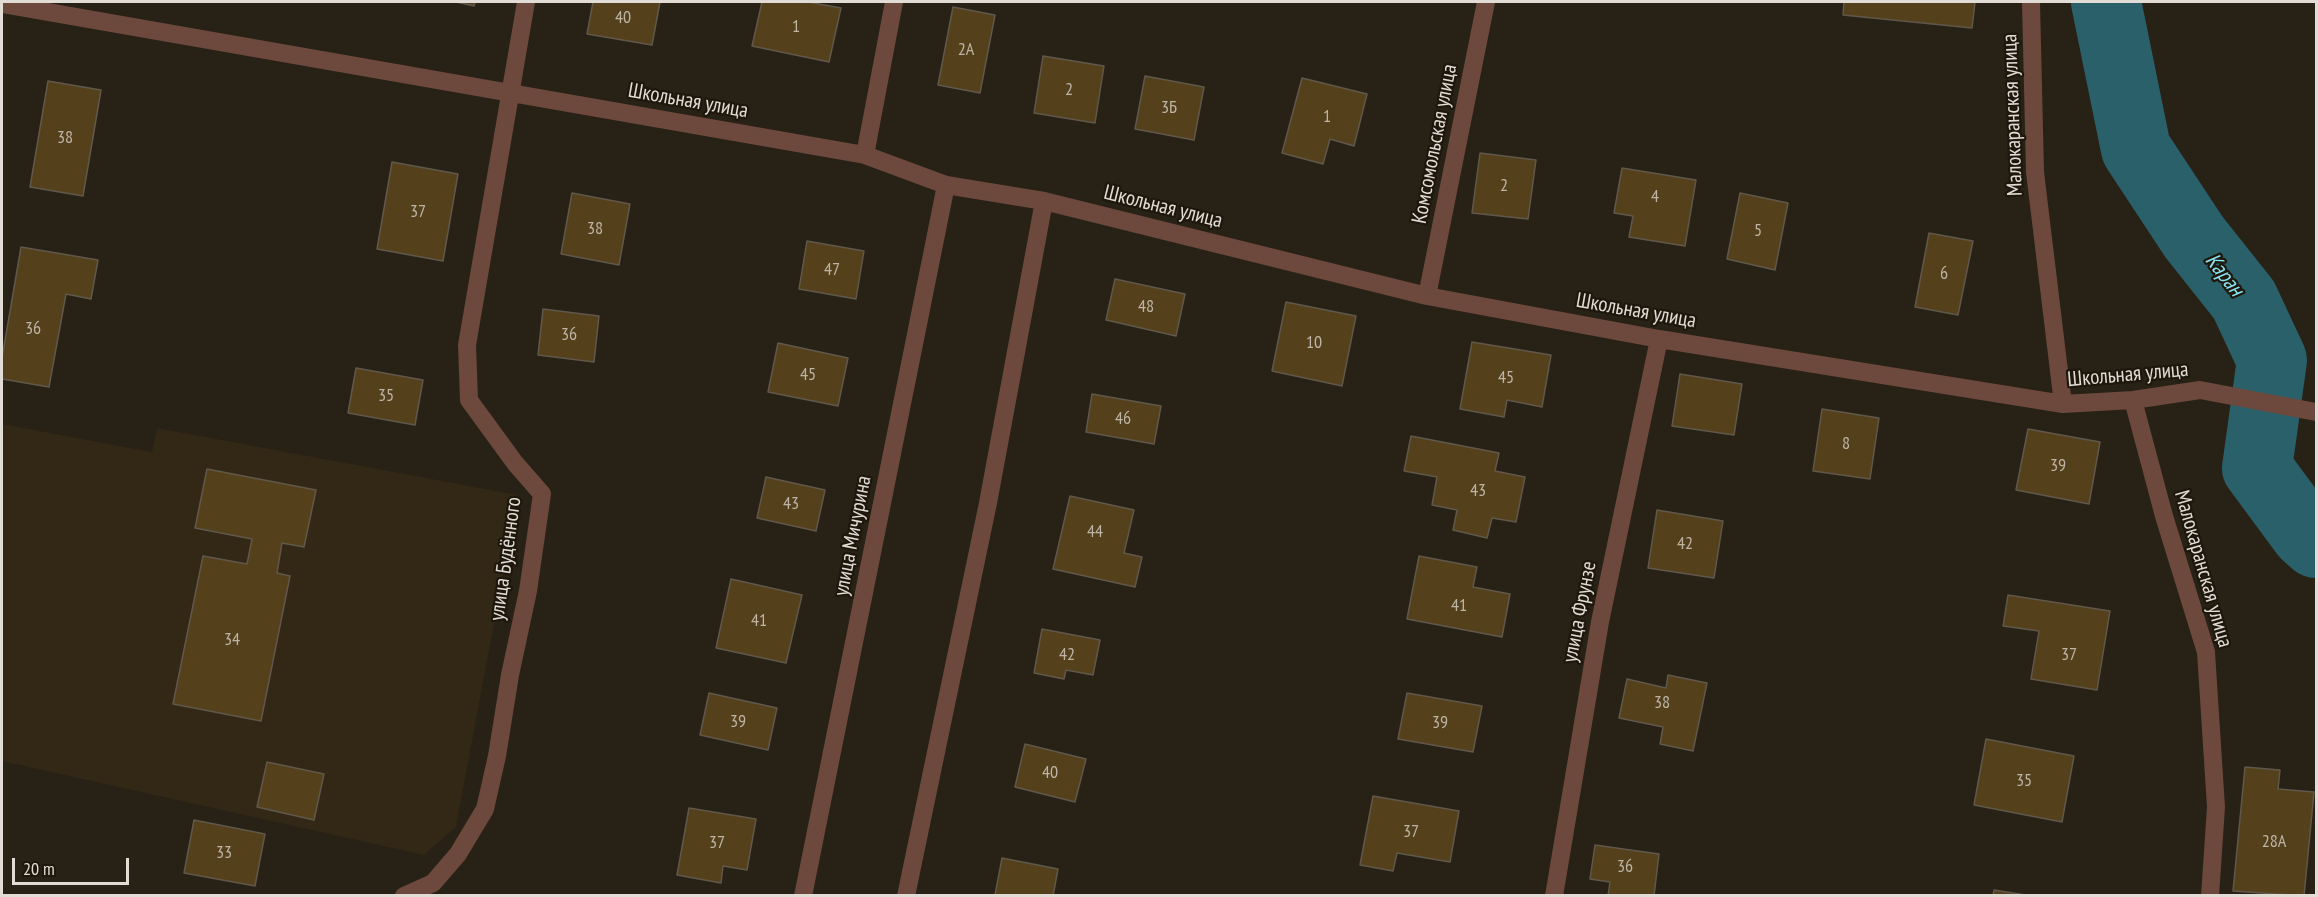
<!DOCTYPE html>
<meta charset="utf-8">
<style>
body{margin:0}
#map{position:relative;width:2318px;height:897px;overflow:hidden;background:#282115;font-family:"PT Sans Narrow",sans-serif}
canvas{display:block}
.frame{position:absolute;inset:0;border:3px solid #e1dcd5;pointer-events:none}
.scale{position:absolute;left:12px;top:858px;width:117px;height:27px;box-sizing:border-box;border:3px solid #e1dcd5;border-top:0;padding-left:8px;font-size:18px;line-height:21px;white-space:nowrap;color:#e1dcd5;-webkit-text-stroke:4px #1e170c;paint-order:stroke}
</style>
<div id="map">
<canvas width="2318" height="897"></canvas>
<div class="frame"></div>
<div class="scale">20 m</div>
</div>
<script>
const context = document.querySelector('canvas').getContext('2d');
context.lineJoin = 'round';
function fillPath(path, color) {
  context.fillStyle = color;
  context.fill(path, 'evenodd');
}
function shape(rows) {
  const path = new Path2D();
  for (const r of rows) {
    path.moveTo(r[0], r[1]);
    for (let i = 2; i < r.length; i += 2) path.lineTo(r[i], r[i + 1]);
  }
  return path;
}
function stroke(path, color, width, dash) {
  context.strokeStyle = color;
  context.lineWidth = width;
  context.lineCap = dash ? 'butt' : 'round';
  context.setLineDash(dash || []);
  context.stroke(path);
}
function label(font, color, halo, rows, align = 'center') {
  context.font = font + ' "PT Sans Narrow",sans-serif';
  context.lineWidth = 4.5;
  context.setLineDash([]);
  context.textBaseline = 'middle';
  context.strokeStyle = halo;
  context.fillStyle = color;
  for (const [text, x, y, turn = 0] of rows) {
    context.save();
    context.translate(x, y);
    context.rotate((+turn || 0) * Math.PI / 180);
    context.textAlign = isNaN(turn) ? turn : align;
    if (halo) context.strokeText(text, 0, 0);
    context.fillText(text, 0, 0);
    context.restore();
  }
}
const built = shape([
 [2,424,152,452,157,428,518,495,456,827,424,855,2,761]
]);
const river = shape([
 [2106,2,2136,149,2194,237,2244,300,2272,360,2257,468,2305,533,2316,543]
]);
const building = shape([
 [456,2,475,2,474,6,456,2],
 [593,2,660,2,652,45,587,34,593,2],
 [762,2,808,2,841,8,829,62,752,46,762,2],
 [1844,2,1975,2,1972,28,1843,15,1844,2],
 [953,7,995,15,980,93,938,85,953,7],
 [1043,56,1104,66,1095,123,1034,113,1043,56],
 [1145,76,1204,87,1194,140,1135,129,1145,76],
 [1302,78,1367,94,1354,146,1330,139,1323,164,1282,153,1302,78],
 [48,81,101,90,83,196,30,187,48,81],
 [1480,153,1536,160,1528,219,1472,213,1480,153],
 [392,162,458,174,443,261,377,249,392,162],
 [1622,168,1696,180,1685,246,1629,237,1633,216,1614,213,1622,168],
 [572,193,630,204,619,265,561,254,572,193],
 [1740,193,1788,203,1775,270,1727,259,1740,193],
 [1929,233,1973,241,1958,315,1915,307,1929,233],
 [807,241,864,251,856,299,799,289,807,241],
 [21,247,98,260,91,299,66,294,49,387,2,379,2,358,21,247],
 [1115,279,1185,294,1176,336,1106,320,1115,279],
 [1286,302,1356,316,1342,386,1272,371,1286,302],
 [543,309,599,316,594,362,538,355,543,309],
 [1472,342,1551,355,1542,407,1507,400,1504,417,1460,409,1472,342],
 [778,343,848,358,838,406,768,392,778,343],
 [356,368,423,380,415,425,348,413,356,368],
 [1680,374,1742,384,1734,435,1672,426,1680,374],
 [1092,394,1161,406,1154,444,1086,432,1092,394],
 [1822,409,1879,418,1870,479,1813,471,1822,409],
 [2028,429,2100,442,2089,504,2016,490,2028,429],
 [1411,436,1499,453,1495,471,1525,477,1516,522,1492,518,1487,538,1453,530,1457,510,1432,505,1437,477,1404,471,1411,436],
 [207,469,316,490,304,547,282,543,277,573,290,576,261,721,173,704,203,556,247,564,252,539,195,528,207,469],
 [766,477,825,490,816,531,757,518,766,477],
 [1070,496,1134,510,1124,553,1142,557,1135,587,1053,569,1070,496],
 [1657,510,1723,521,1714,578,1648,568,1657,510],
 [1419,556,1477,567,1473,587,1510,594,1502,637,1407,619,1419,556],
 [731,579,802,595,786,663,716,648,731,579],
 [2008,595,2110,611,2097,690,2031,679,2039,631,2003,626,2008,595],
 [1042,629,1100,640,1093,675,1066,670,1064,679,1034,673,1042,629],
 [1668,675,1707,683,1693,751,1660,744,1663,727,1619,718,1627,679,1666,688,1668,675],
 [709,693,777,708,768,750,700,735,709,693],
 [1407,693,1482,706,1473,752,1398,739,1407,693],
 [1986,739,2074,756,2062,822,1974,805,1986,739],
 [1025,744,1086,759,1075,802,1015,787,1025,744],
 [267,762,324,774,314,820,257,807,267,762],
 [2245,767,2280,770,2278,789,2314,792,2304,896,2233,891,2245,767],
 [1373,796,1459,811,1450,862,1397,853,1393,871,1360,865,1373,796],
 [689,808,756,819,747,870,723,866,721,883,677,875,689,808],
 [194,820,265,834,255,886,184,873,194,820],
 [1595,845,1659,854,1654,896,1608,896,1610,882,1590,879,1595,845],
 [1002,858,1058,869,1053,896,995,895,1002,858],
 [1994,890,2032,896,1993,896,1994,890]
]);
const street = shape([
 [2031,2,2035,172,2063,404],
 [2,4,865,155,946,185,1044,201,1427,296,1659,339,2063,404,2133,400,2200,390,2316,412],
 [865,155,894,2],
 [1427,296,1486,2],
 [2133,400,2164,516,2206,652,2216,807,2210,896],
 [404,896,433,883,458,854,485,809,497,756,510,675,528,591,542,494,515,463,469,400,467,345,526,2],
 [803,896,946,185],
 [906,896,988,503,1044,201],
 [1554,896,1600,622,1659,339]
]);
const numberNames = [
 ["40",623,18],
 ["1",796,27],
 ["2А",966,50],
 ["2",1069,90],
 ["3Б",1169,108],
 ["1",1327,117],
 ["38",65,138],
 ["2",1504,186],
 ["4",1655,197],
 ["37",418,212],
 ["38",595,229],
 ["5",1758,231],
 ["47",832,270],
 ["6",1944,274],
 ["48",1146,307],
 ["36",33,329],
 ["36",569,335],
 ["10",1314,343],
 ["45",808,375],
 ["45",1506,378],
 ["35",386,396],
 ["46",1123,419],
 ["8",1846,444],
 ["39",2058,466],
 ["43",1478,491],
 ["43",791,504],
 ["44",1095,532],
 ["42",1685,544],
 ["41",1459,606],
 ["41",759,621],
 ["34",232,640],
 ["42",1067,655],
 ["37",2069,655],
 ["38",1662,703],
 ["39",738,722],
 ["39",1440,723],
 ["40",1050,773],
 ["35",2024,781],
 ["37",1411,832],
 ["28А",2274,842],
 ["37",717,843],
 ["33",224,853],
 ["36",1625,867]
];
const streetNames = [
 ["Школьная улица",688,101,10],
 ["Малокаранская улица",2013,115,-92],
 ["Комсомольская улица",1435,144,-79],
 ["Школьная улица",1163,207,14],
 ["Школьная улица",1636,311,10],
 ["Школьная улица",2128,375,-5],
 ["улица Мичурина",853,536,-79],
 ["улица Будённого",506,559,-82],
 ["Малокаранская улица",2203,569,74],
 ["улица Фрунзе",1580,612,-79]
];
const waterNames = [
 ["Каран",2224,275,52]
];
fillPath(built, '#332816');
stroke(river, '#2a606a', 70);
fillPath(building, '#55401c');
stroke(building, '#60584b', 1.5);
stroke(street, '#6c483d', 18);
label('18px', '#beb5a7', null, numberNames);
label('21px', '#e1dcd5', '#1e170c', streetNames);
label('italic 22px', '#87e1f1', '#1e170c', waterNames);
</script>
